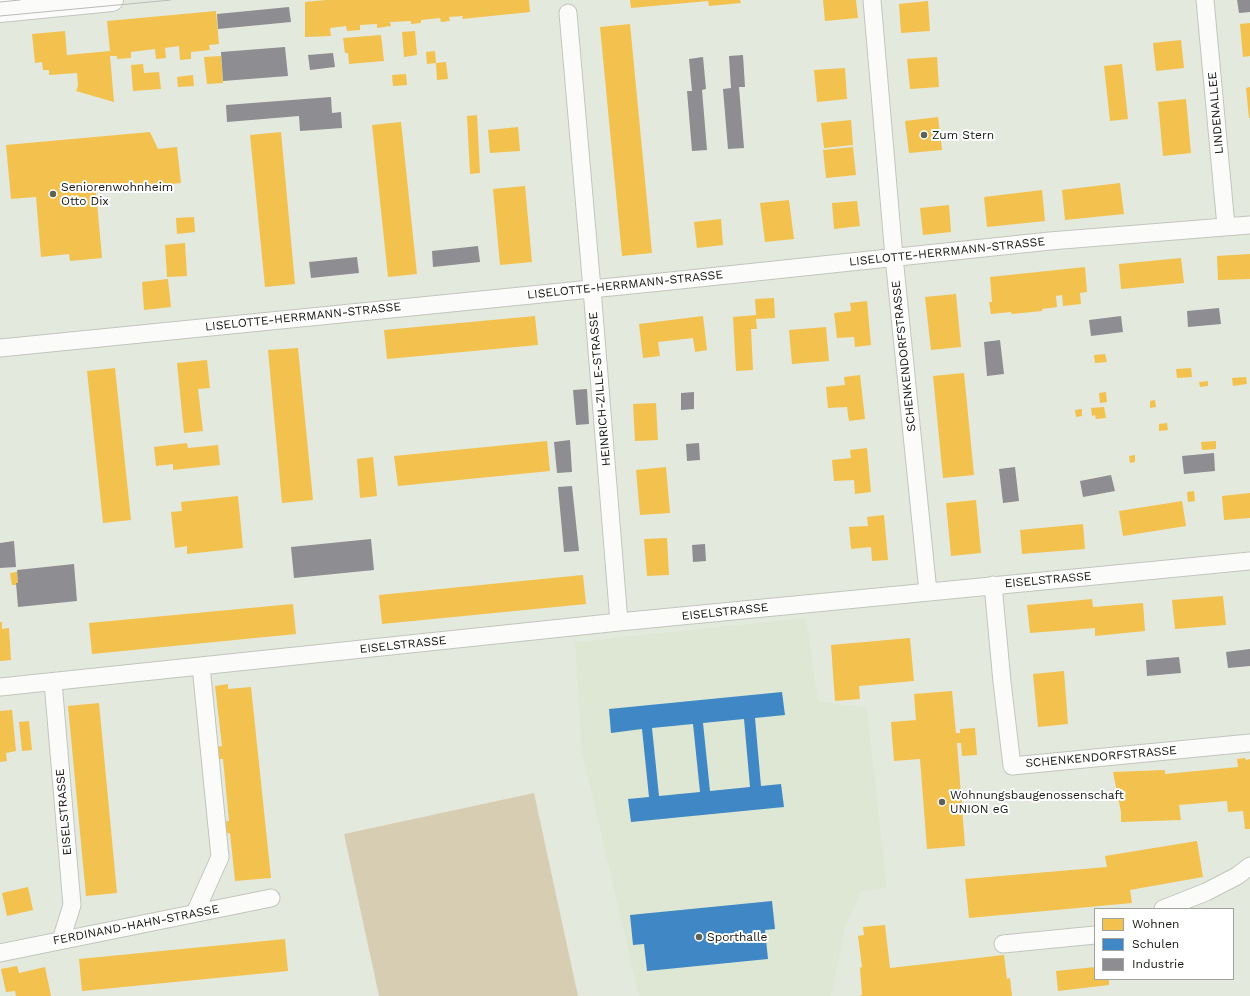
<!DOCTYPE html>
<style>
body{margin:0}
#map{position:relative;width:1250px;height:996px;overflow:hidden;background:#e4e9de;font-family:"Work Sans",sans-serif}
canvas{display:block}
.legend{position:absolute;left:1094px;top:908px;width:140px;height:72px;box-sizing:border-box;background:#fff;border:1px solid #a1a39f;margin:0;padding:5px 7px;list-style:none;font-size:12px;color:#141810}
.legend li{display:flex;align-items:center;gap:8px;height:20px}
.legend b{width:20px;border:1px solid #a1a39f}
</style>
<div id="map">
<canvas width="1250" height="996"></canvas>
<ul class="legend">
<li><b style="height:11px;background:#f2c14e"></b>Wohnen</li>
<li><b style="height:11px;background:#3f88c5"></b>Schulen</li>
<li><b style="height:11px;background:#8d8d92"></b>Industrie</li>
</ul>
</div>
<script>
const context = document.querySelector('canvas').getContext('2d');
context.lineJoin = 'round';
function fillPath(path, color) {
  context.fillStyle = color;
  context.fill(path, 'evenodd');
}
function shape(rows) {
  const path = new Path2D();
  for (const r of rows) {
    path.moveTo(r[0], r[1]);
    for (let i = 2; i < r.length; i += 2) path.lineTo(r[i], r[i + 1]);
  }
  return path;
}
function stroke(path, color, width, dash) {
  context.strokeStyle = color;
  context.lineWidth = width;
  context.lineCap = dash ? 'butt' : 'round';
  context.setLineDash(dash || []);
  context.stroke(path);
}
function label(font, color, halo, rows, align = 'center') {
  context.font = font + ' "Work Sans",sans-serif';
  context.lineWidth = 4;
  context.setLineDash([]);
  context.textBaseline = 'middle';
  context.strokeStyle = halo;
  context.fillStyle = color;
  for (const [text, x, y, turn = 0] of rows) {
    context.save();
    context.translate(x, y);
    context.rotate((+turn || 0) * Math.PI / 180);
    context.textAlign = isNaN(turn) ? turn : align;
    if (halo) context.strokeText(text, 0, 0);
    context.fillText(text, 0, 0);
    context.restore();
  }
}
const built = shape([
 [806,618,818,701,867,708,887,888,861,891,845,926,831,996,639,996,582,752,575,642]
]);
const green = shape([
 [534,793,578,996,379,996,344,834]
]);
const homes = shape([
 [326,0,529,0,530,12,462,19,463,16,449,17,450,21,441,22,440,18,421,20,421,23,411,24,411,21,390,22,391,26,377,28,377,24,360,25,360,30,347,31,346,26,330,28,331,36,305,37,305,2],
 [630,0,740,0,741,3,709,6,708,1,631,8],
 [823,0,856,0,858,18,825,21],
 [928,1,930,31,901,33,899,4],
 [216,11,219,44,209,45,210,50,191,52,191,59,180,60,179,46,165,48,166,58,156,59,155,49,131,52,131,58,117,59,117,56,110,56,114,102,76,91,78,86,77,73,49,75,49,70,43,70,42,62,35,63,32,34,65,31,67,55,110,51,107,21],
 [1250,23,1250,56,1243,57,1240,24],
 [630,24,652,253,622,256,600,27],
 [415,31,417,55,404,57,402,32],
 [381,35,384,61,349,64,348,53,345,53,343,38],
 [1181,40,1184,68,1156,71,1153,43],
 [435,51,436,63,427,64,426,52],
 [221,56,223,83,207,84,204,57],
 [937,57,939,87,910,89,907,59],
 [446,62,448,79,437,80,436,63],
 [143,64,144,73,159,72,161,89,133,91,131,65],
 [1122,64,1128,119,1110,121,1104,66],
 [845,68,847,99,817,102,814,70],
 [406,74,407,85,393,86,392,75],
 [193,75,194,86,178,87,177,77],
 [1250,87,1250,118,1249,118,1246,88],
 [1186,99,1191,153,1163,156,1158,102],
 [477,115,480,173,470,174,467,116],
 [938,117,942,150,909,153,905,121],
 [851,120,853,145,824,148,821,123],
 [401,122,417,274,388,277,372,125],
 [518,127,520,151,490,153,488,130],
 [150,132,158,149,177,147,181,183,96,191,102,258,70,261,69,254,41,257,36,197,11,199,6,145],
 [281,132,295,284,265,287,250,135],
 [853,147,856,175,826,178,823,150],
 [1120,183,1124,214,1065,220,1062,190],
 [525,186,532,262,500,265,493,189],
 [1042,190,1045,221,987,227,984,197],
 [789,200,794,239,765,242,760,203],
 [857,201,860,226,834,229,832,203],
 [949,205,951,232,923,235,920,208],
 [194,217,195,232,177,234,176,218],
 [721,219,723,245,697,248,694,222],
 [185,243,187,276,167,277,165,245],
 [1250,254,1250,279,1218,280,1217,256],
 [1181,258,1184,283,1121,289,1119,264],
 [1085,267,1087,292,1080,293,1081,304,1063,306,1062,295,1056,296,1057,307,1042,309,1042,311,1012,314,1011,312,991,314,989,302,992,302,990,277],
 [168,279,171,307,144,310,142,282],
 [956,294,961,347,931,350,925,297],
 [774,298,775,318,756,319,757,329,751,329,753,370,736,371,733,317,756,315,755,299],
 [867,301,871,345,855,347,854,337,837,338,834,313,851,311,850,303],
 [535,316,538,345,387,359,384,330],
 [703,316,707,350,695,352,693,338,658,342,660,356,643,358,639,324],
 [826,327,829,361,792,364,789,330],
 [298,348,313,500,282,503,268,350],
 [1105,354,1107,362,1095,363,1094,355],
 [207,360,210,388,198,389,203,431,184,433,177,363],
 [115,368,131,520,103,523,87,371],
 [1191,368,1192,377,1177,378,1176,369],
 [964,373,974,475,943,478,933,376],
 [860,375,865,419,849,421,847,407,828,408,826,387,845,385,844,377],
 [1246,377,1247,384,1233,386,1232,378],
 [1208,381,1208,386,1200,387,1199,382],
 [1106,392,1107,402,1100,403,1099,393],
 [1155,400,1156,407,1150,408,1150,401],
 [656,403,658,440,635,441,633,404],
 [1104,407,1106,418,1096,419,1095,415,1092,416,1091,408],
 [1082,409,1082,416,1076,417,1075,410],
 [1167,423,1168,430,1159,431,1159,424],
 [547,441,550,471,398,486,394,456],
 [1216,441,1216,449,1202,450,1201,442],
 [187,443,188,448,218,445,220,465,173,470,173,464,156,466,154,447],
 [867,448,871,492,855,494,854,480,834,481,832,460,851,458,850,450],
 [1135,455,1135,462,1130,463,1129,456],
 [373,457,377,496,360,498,357,459],
 [666,467,670,513,640,515,636,470],
 [1194,491,1195,501,1188,502,1187,492],
 [1250,493,1250,518,1224,520,1222,496],
 [238,496,243,548,187,554,187,546,175,548,171,512,182,511,181,502],
 [976,500,981,553,951,556,946,503],
 [1182,501,1186,526,1123,536,1119,511],
 [884,515,888,560,872,561,871,547,851,549,849,527,868,526,867,517],
 [1083,524,1085,549,1022,554,1020,530],
 [667,538,669,575,647,576,644,539],
 [17,572,18,583,16,583,16,585,12,585,10,573],
 [583,575,586,604,382,624,379,595],
 [1223,596,1226,625,1175,629,1172,600],
 [1092,599,1093,607,1143,603,1145,631,1095,636,1095,628,1030,633,1027,605],
 [293,604,296,634,92,654,89,623],
 [0,622,2,622,2,629,9,628,11,660,0,661],
 [910,638,914,681,859,686,860,699,835,701,831,645],
 [1064,671,1068,724,1038,727,1033,674],
 [228,684,228,689,251,687,271,878,235,881,230,833,224,834,223,822,229,821,223,759,218,759,216,747,222,746,215,686],
 [952,691,956,733,960,733,960,729,975,728,977,755,962,756,961,743,957,743,965,846,927,849,920,759,894,761,891,722,916,720,914,694],
 [99,703,117,893,86,896,68,706],
 [12,710,16,751,6,753,7,761,0,762,0,711],
 [29,721,32,750,22,751,19,722],
 [1245,758,1246,760,1250,759,1250,829,1245,829,1243,811,1228,812,1227,801,1179,805,1181,820,1121,822,1121,812,1113,772,1165,770,1165,774,1238,767,1237,759],
 [1197,841,1203,877,1130,890,1132,903,969,918,965,879,1107,867,1105,856],
 [28,887,33,910,7,916,2,893],
 [885,925,890,968,1004,955,1007,979,1010,978,1012,996,859,996,862,995,860,968,862,967,858,936,864,935,863,927],
 [285,939,288,971,82,991,79,959],
 [17,966,19,973,45,967,51,996,16,996,15,991,6,992,1,969],
 [1095,967,1095,979,1109,979,1109,985,1058,991,1056,971]
]);
const schools = shape([
 [782,692,785,715,755,718,761,786,781,784,784,807,631,822,628,799,649,797,642,729,611,733,609,709],
 [744,719,750,787,710,791,703,723],
 [693,724,700,792,659,796,652,728],
 [772,901,775,929,765,930,768,959,647,971,644,944,633,945,630,915]
]);
const industry = shape([
 [1237,0,1250,0,1250,12,1239,13],
 [289,7,291,22,218,29,217,14],
 [285,47,288,76,223,81,221,52],
 [333,53,335,67,310,70,308,55],
 [743,55,745,87,739,87,744,148,728,149,723,89,731,88,729,56],
 [703,57,706,89,702,90,707,150,692,151,687,91,692,91,689,59],
 [331,97,332,113,341,112,342,128,300,131,299,116,227,122,226,105],
 [478,246,480,262,433,267,432,251],
 [357,257,359,273,311,278,309,262],
 [1219,308,1221,324,1188,327,1187,311],
 [1121,316,1123,332,1091,336,1089,320],
 [1000,340,1004,374,987,376,984,342],
 [587,389,589,424,576,425,573,390],
 [694,392,694,409,681,410,681,393],
 [570,440,572,472,557,473,554,442],
 [699,443,700,460,687,461,686,444],
 [1214,453,1215,471,1184,474,1182,456],
 [1015,467,1019,501,1003,503,999,469],
 [1111,475,1115,491,1083,497,1080,481],
 [572,486,579,551,564,552,558,487],
 [371,539,374,570,294,578,291,547],
 [14,541,16,567,0,568,0,543],
 [705,544,706,561,693,562,692,545],
 [74,564,77,601,18,607,16,583,18,583,17,570],
 [1250,649,1250,666,1228,668,1226,652],
 [1179,657,1181,673,1147,676,1146,660]
]);
const street = shape([
 [872,0,894,257,928,592],
 [1205,0,1226,226],
 [568,13,592,289,619,622],
 [0,348,661,282,1050,241,1250,225],
 [993,585,1002,682,1012,766,1250,743],
 [53,682,72,905,61,940],
 [0,687,619,622,1250,561],
 [1163,909,1206,892,1237,876,1250,866],
 [195,913,220,857,201,666],
 [1003,944,1095,935],
 [0,953,271,898]
]);
const secondary = shape([
 [0,11,112,0]
]);
const tram = shape([
 [0,2,20,0],
 [0,16,171,0]
]);
const markers = [
 [924,135,4,"#5d6158"],
 [53,194,4,"#5d6158"],
 [942,802,4,"#5d6158"],
 [699,937,4,"#5d6158"]
];
const streetNames = [
 ["LINDENALLEE",1216,113,-95],
 ["LISELOTTE-HERRMANN-STRASSE",947,252,-6],
 ["LISELOTTE-HERRMANN-STRASSE",625,285,-6],
 ["LISELOTTE-HERRMANN-STRASSE",303,317,-6],
 ["SCHENKENDORFSTRASSE",904,356,-96],
 ["HEINRICH-ZILLE-STRASSE",600,389,-95],
 ["EISELSTRASSE",1048,580,-5],
 ["EISELSTRASSE",725,612,-6],
 ["EISELSTRASSE",403,645,-6],
 ["SCHENKENDORFSTRASSE",1101,757,-5],
 ["EISELSTRASSE",64,812,-95],
 ["FERDINAND-HAHN-STRASSE",136,925,-11]
];
const poiNames = [
 ["Zum Stern",932,135],
 ["Seniorenwohnheim",61,187],
 ["Otto Dix",61,201],
 ["Wohnungsbaugenossenschaft",950,795],
 ["UNION eG",950,809],
 ["Sporthalle",707,937]
];
fillPath(built, '#dee7d3');
fillPath(green, '#d7cdb3');
fillPath(homes, '#f2c14e');
fillPath(schools, '#3f88c5');
fillPath(industry, '#8d8d92');
stroke(street, '#c1c6bd', 19);
stroke(secondary, '#c1c6bd', 24);
stroke(street, '#fbfcfa', 17);
stroke(secondary, '#fbfcfa', 22);
stroke(tram, '#babbb9', 1);
for (const [x, y, r, color] of markers) {
  const dot = new Path2D();
  dot.arc(x, y, r, 0, 2 * Math.PI);
  context.fillStyle = color;
  context.fill(dot);
  stroke(dot, '#fff', 1.5);
}
label('12px', '#141810', '#fff', streetNames);
label('12px', '#141810', '#fff', poiNames, 'left');
</script>
